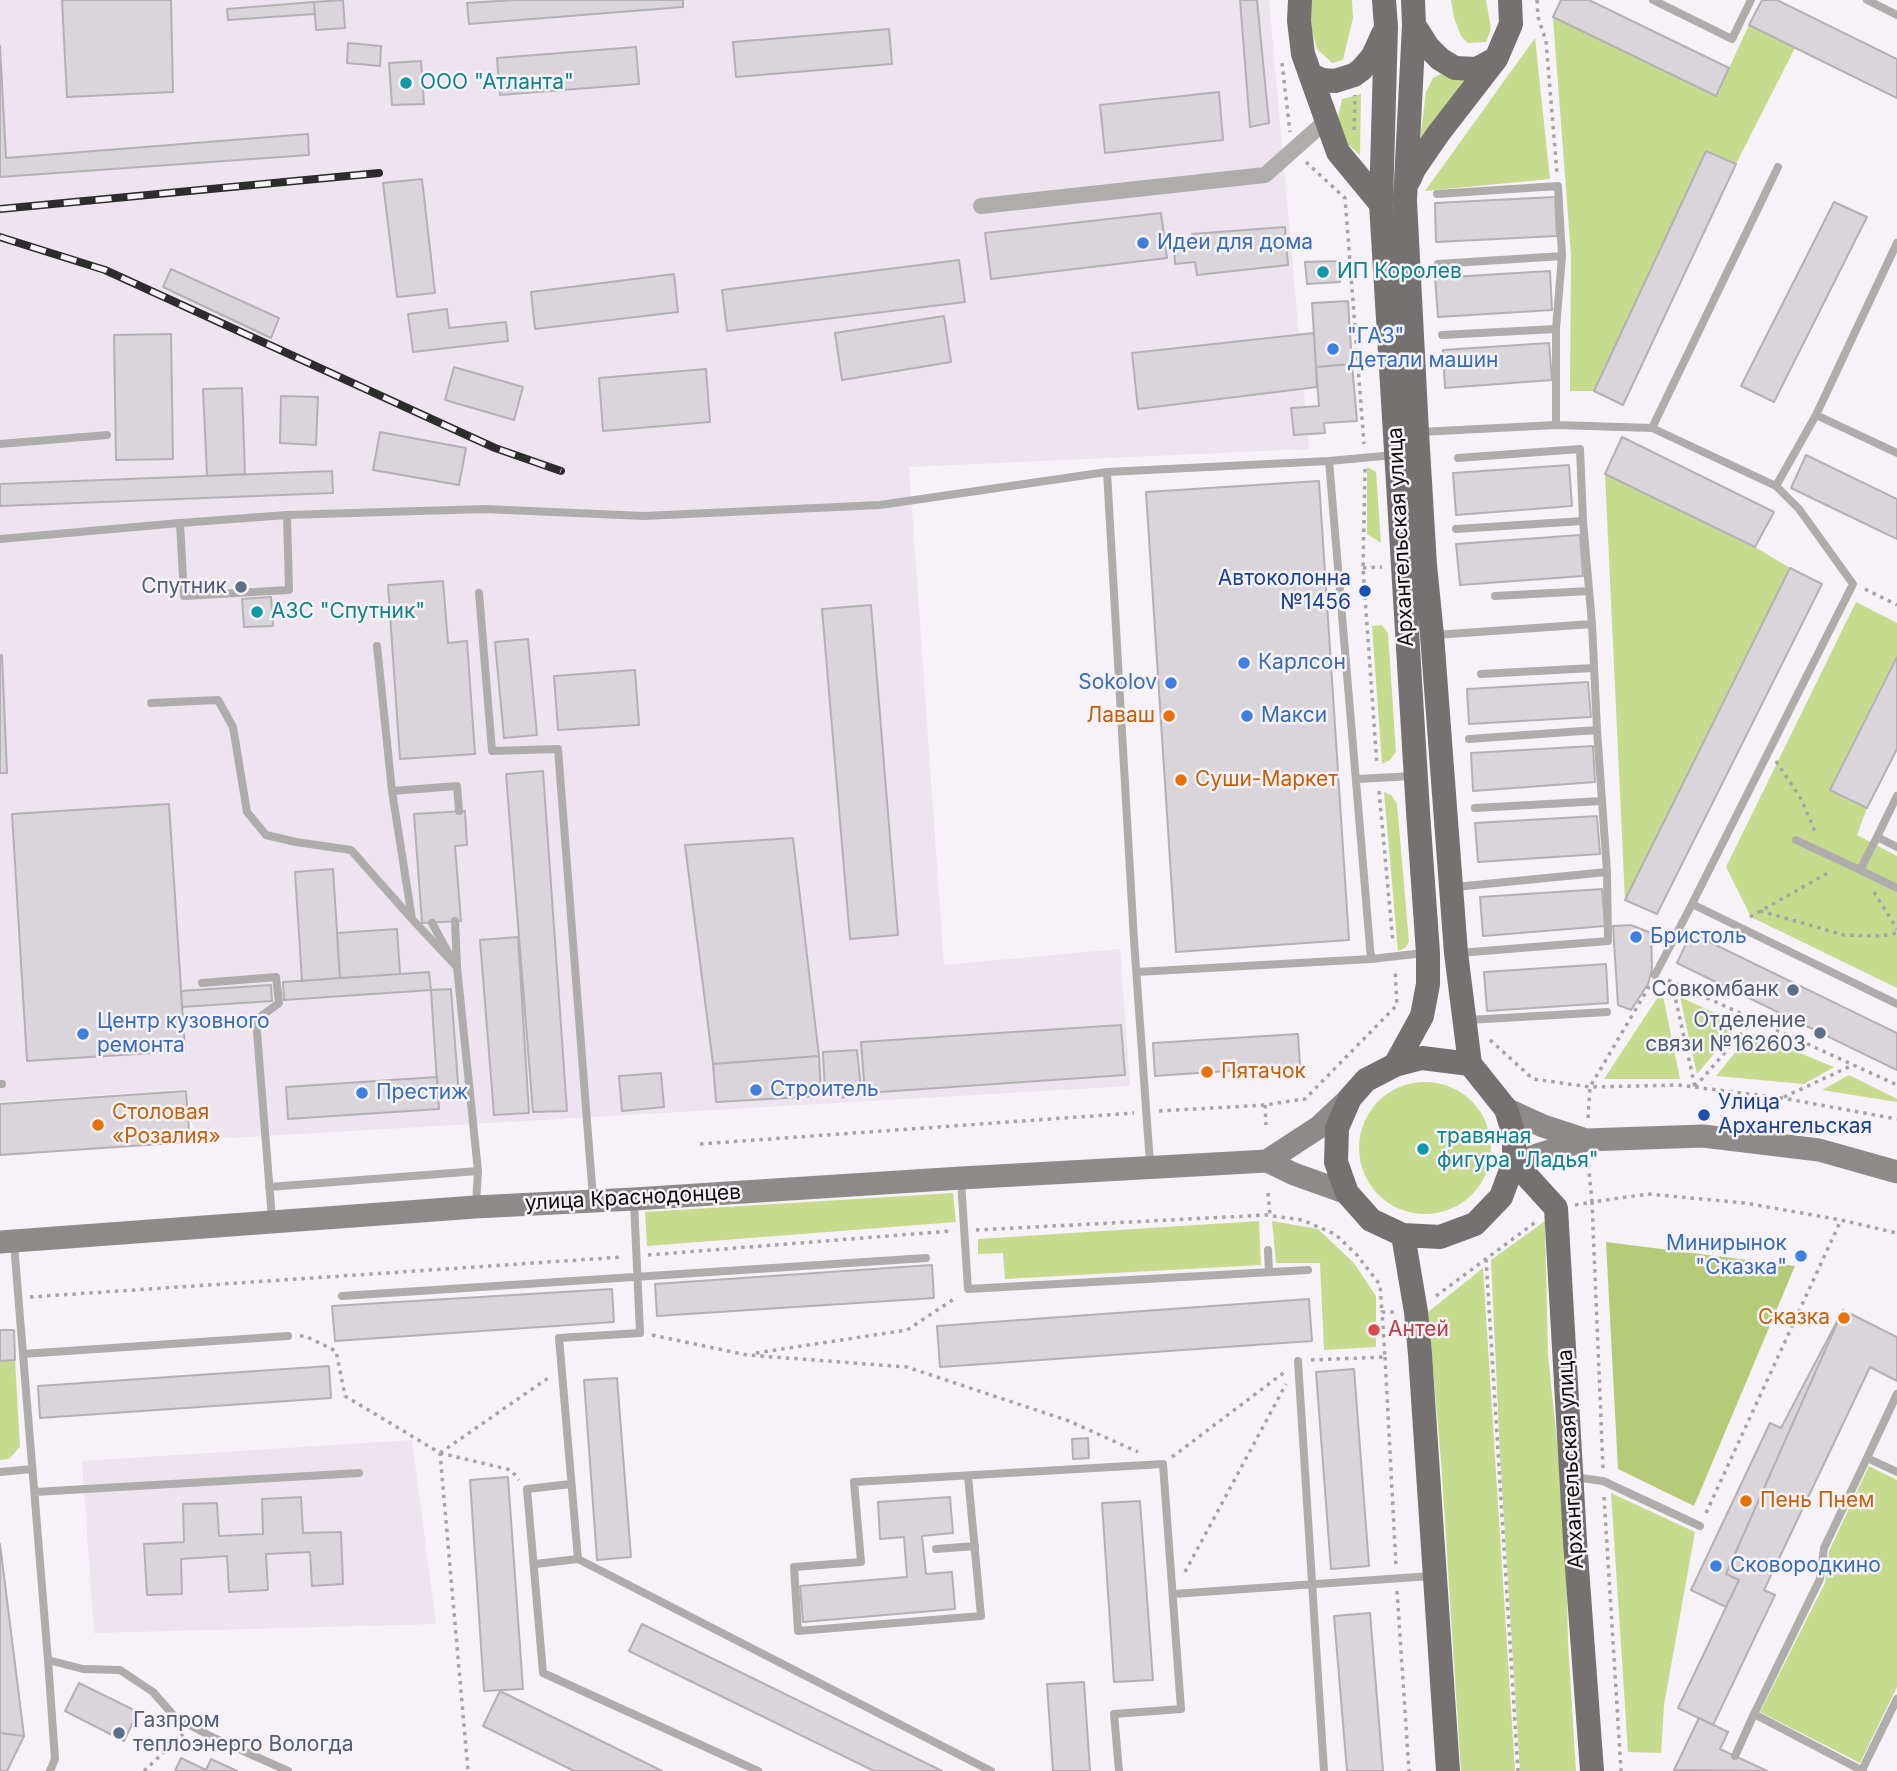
<!DOCTYPE html>
<meta charset="utf-8">
<style>
body{margin:0}
canvas{display:block;background:#f6f2f7}
</style>
<canvas width="1897" height="1771"></canvas>
<script>
const context = document.querySelector('canvas').getContext('2d');
context.lineJoin = 'round';
function fillPath(path, color) {
  context.fillStyle = color;
  context.fill(path, 'evenodd');
}
function shape(rows) {
  const path = new Path2D();
  for (const r of rows) {
    if (r.length === 3) {
      path.moveTo(r[0] + r[2], r[1]);
      path.arc(r[0], r[1], r[2], 0, 2 * Math.PI);
      continue;
    }
    path.moveTo(r[0], r[1]);
    for (let i = 2; i < r.length; i += 2) path.lineTo(r[i], r[i + 1]);
  }
  return path;
}
function stroke(path, color, width, dash) {
  context.strokeStyle = color;
  context.lineWidth = width;
  context.lineCap = dash ? 'butt' : 'round';
  context.setLineDash(dash || []);
  context.stroke(path);
}
function label(font, color, halo, rows, align = 'center') {
  context.font = font + ' Inter,sans-serif';
  context.lineWidth = 5;
  context.setLineDash([]);
  context.textBaseline = 'middle';
  context.strokeStyle = halo;
  context.fillStyle = color;
  for (const [text, x, y, turn = 0] of rows) {
    context.save();
    context.translate(x, y);
    context.rotate((+turn || 0) * Math.PI / 180);
    context.textAlign = isNaN(turn) ? turn : align;
    if (halo) context.strokeText(text, 0, 0);
    context.fillText(text, 0, 0);
    context.restore();
  }
}
const built = shape([
 [0,0,1269,0,1309,449,909,467,944,965,1120,949,1130,1086,195,1140,187,1089,0,1102],
 [412,1440,436,1624,94,1633,82,1461]
]);
const green = shape([
 [1310,0,1352,0,1353,18,1343,60,1332,63,1317,49,1309,19],
 [1451,0,1486,0,1491,29,1486,42,1468,43,1461,36,1454,18],
 [1553,18,1716,96,1749,25,1795,48,1736,164,1706,151,1594,391,1570,391,1571,255],
 [1535,38,1550,179,1425,191],
 [1440,74,1470,79,1420,140,1426,92,1433,78],
 [1361,94,1360,155,1343,140,1336,126,1342,99],
 [1367,467,1376,472,1381,543,1367,534],
 [1605,474,1755,547,1790,568,1625,900],
 [1856,602,1897,623,1897,657,1831,790,1867,808,1857,835,1897,856,1897,988,1751,917,1726,867],
 [1382,625,1388,633,1396,752,1390,760,1382,764,1372,626],
 [1384,792,1391,795,1397,804,1409,942,1405,948,1398,951],
 [1662,991,1680,1079,1604,1079],
 [1680,997,1739,1024,1697,1074],
 [1751,1033,1834,1067,1804,1084,1716,1076],
 [1849,1075,1897,1099,1897,1102,1822,1090],
 [1425,1148,66],
 [953,1193,956,1222,647,1246,645,1212],
 [1259,1221,1261,1265,1005,1279,1003,1253,978,1254,978,1239],
 [1272,1221,1318,1229,1354,1263,1376,1296,1376,1347,1324,1350,1320,1263,1276,1263],
 [1545,1221,1548,1355,1565,1518,1568,1642,1576,1771,1520,1771,1500,1455,1491,1260],
 [1483,1268,1515,1771,1461,1771,1441,1461,1428,1312],
 [15,1360,20,1447,9,1459,0,1460,0,1361],
 [1869,1466,1897,1480,1897,1687,1860,1763,1760,1712,1825,1583,1829,1551],
 [1611,1493,1695,1532,1664,1705,1661,1753,1628,1752]
]);
const forest = shape([
 [1606,1242,1795,1266,1694,1506,1618,1469]
]);
const building = shape([
 [62,0,171,0,173,92,67,97,62,0],
 [343,0,345,28,316,30,314,2,343,0],
 [514,0,683,0,683,7,469,24,467,3,514,0],
 [1240,0,1257,0,1269,123,1250,127,1240,0],
 [1561,0,1589,0,1729,68,1716,96,1553,17,1561,0],
 [1762,0,1777,0,1897,59,1897,98,1749,25,1762,0],
 [314,2,315,14,228,20,227,9,314,2],
 [889,29,892,64,736,77,733,42,889,29],
 [348,43,381,46,380,66,347,63,348,43],
 [0,46,6,158,308,134,309,155,0,177,0,46],
 [636,47,639,84,500,95,497,58,636,47],
 [421,61,424,104,392,105,389,63,421,61],
 [1219,92,1223,140,1105,153,1100,105,1219,92],
 [1706,151,1736,164,1623,405,1594,391,1706,151],
 [422,179,435,293,397,297,383,183,422,179],
 [1555,197,1557,236,1436,242,1435,203,1555,197],
 [1834,202,1867,217,1774,402,1741,386,1834,202],
 [1161,213,1167,258,991,279,985,233,1161,213],
 [1285,227,1288,265,1197,275,1195,262,1175,264,1174,245,1193,243,1192,234,1285,227],
 [959,260,965,302,727,331,722,290,959,260],
 [1339,261,1340,282,1307,284,1305,262,1339,261],
 [171,269,279,318,271,338,163,287,171,269],
 [1550,271,1552,310,1438,317,1435,278,1550,271],
 [674,274,678,312,535,329,531,292,674,274],
 [1348,301,1352,364,1316,367,1312,303,1348,301],
 [447,309,449,328,506,322,508,341,413,352,408,314,447,309],
 [944,316,951,362,842,380,835,333,944,316],
 [1314,333,1317,387,1138,409,1132,353,1314,333],
 [171,334,173,459,116,460,114,335,171,334],
 [1549,343,1552,380,1445,388,1443,350,1549,343],
 [1352,364,1357,421,1324,423,1325,433,1294,435,1291,408,1319,406,1316,367,1352,364],
 [454,367,523,387,514,420,445,400,454,367],
 [706,369,710,422,603,431,599,378,706,369],
 [242,388,245,474,207,476,203,389,242,388],
 [281,396,318,397,316,445,280,443,281,396],
 [380,432,466,448,459,485,373,470,380,432],
 [1622,437,1774,512,1755,547,1605,474,1622,437],
 [1806,455,1897,499,1897,539,1791,488,1806,455],
 [1569,465,1572,506,1456,515,1453,473,1569,465],
 [332,471,333,493,0,506,0,484,332,471],
 [1319,481,1349,940,1176,952,1146,492,1319,481],
 [1580,535,1583,576,1460,585,1456,544,1580,535],
 [1790,568,1822,584,1657,914,1625,900,1790,568],
 [443,581,448,643,467,641,475,754,400,759,388,585,443,581],
 [271,597,273,626,244,627,242,599,271,597],
 [871,605,898,935,850,939,822,609,871,605],
 [528,639,537,735,504,738,495,642,528,639],
 [0,655,2,655,7,773,0,773,0,655],
 [1897,657,1897,749,1867,808,1830,790,1897,657],
 [635,670,639,725,558,730,554,676,635,670],
 [1588,682,1591,717,1469,724,1467,689,1588,682],
 [1593,746,1595,782,1473,791,1471,753,1593,746],
 [543,771,567,1111,533,1112,506,774,543,771],
 [169,804,185,1051,27,1061,12,814,169,804],
 [465,811,467,845,455,846,461,921,422,923,414,814,465,811],
 [1597,816,1600,854,1478,862,1475,823,1597,816],
 [793,838,819,1056,713,1064,685,845,793,838],
 [333,869,340,978,302,981,295,872,333,869],
 [1602,889,1605,926,1483,936,1480,897,1602,889],
 [1631,925,1651,933,1652,969,1648,984,1631,1010,1618,1005,1613,926,1631,925],
 [397,929,400,974,340,978,337,933,397,929],
 [1691,933,1897,1033,1897,1070,1677,963,1691,933],
 [518,937,529,1113,494,1115,480,940,518,937],
 [1606,964,1608,1003,1487,1011,1484,972,1606,964],
 [429,972,431,990,284,1000,283,982,429,972],
 [271,985,272,1001,182,1007,181,991,271,985],
 [451,989,459,1097,438,1099,431,990,451,989],
 [1121,1025,1125,1075,865,1093,861,1042,1121,1025],
 [1298,1034,1300,1066,1155,1076,1153,1043,1298,1034],
 [857,1050,861,1089,852,1089,843,1098,835,1092,825,1092,823,1052,857,1050],
 [819,1056,821,1096,716,1102,713,1064,819,1056],
 [661,1073,664,1107,622,1111,619,1076,661,1073],
 [437,1077,439,1109,288,1119,286,1087,437,1077],
 [186,1091,190,1142,0,1155,0,1104,186,1091],
 [932,1265,934,1298,657,1316,655,1284,932,1265],
 [612,1289,614,1322,335,1341,332,1306,612,1289],
 [1309,1299,1312,1341,940,1367,937,1326,1309,1299],
 [1843,1310,1897,1337,1897,1381,1870,1367,1764,1590,1775,1595,1713,1725,1678,1708,1739,1580,1726,1574,1843,1310],
 [1843,1310,1726,1574,1739,1580,1726,1607,1691,1590,1770,1423,1781,1428,1843,1310],
 [0,1330,14,1330,15,1360,0,1361,0,1330],
 [329,1366,331,1398,40,1418,38,1386,329,1366],
 [1354,1369,1369,1566,1331,1569,1316,1372,1354,1369],
 [617,1378,631,1557,597,1560,584,1380,617,1378],
 [1088,1438,1089,1458,1073,1459,1072,1439,1088,1438],
 [508,1477,523,1689,484,1691,470,1480,508,1477],
 [301,1497,303,1533,341,1532,343,1584,312,1586,310,1552,266,1554,268,1590,229,1592,227,1556,181,1559,182,1594,147,1595,144,1544,184,1542,183,1504,217,1503,219,1536,263,1534,262,1499,301,1497],
 [950,1497,953,1533,922,1536,926,1574,952,1572,955,1609,803,1622,800,1586,907,1577,904,1537,880,1539,878,1502,950,1497],
 [1140,1501,1153,1680,1114,1682,1102,1503,1140,1501],
 [0,1544,24,1736,0,1733,0,1544],
 [1370,1613,1383,1771,1347,1771,1334,1616,1370,1613],
 [642,1624,942,1771,874,1771,629,1651,642,1624],
 [1084,1682,1090,1771,1053,1771,1047,1684,1084,1682],
 [79,1683,138,1712,124,1741,65,1711,79,1683],
 [500,1691,662,1771,574,1771,483,1726,500,1691],
 [1699,1718,1728,1732,1720,1749,1767,1771,1674,1770,1699,1718],
 [0,1733,24,1736,7,1771,0,1771,0,1733],
 [181,1758,206,1770,211,1759,237,1771,175,1771,181,1758]
]);
const path = shape([
 [1537,0,1538,17,1546,41,1557,173],
 [1282,63,1290,132],
 [1354,130,1355,95],
 [1306,162,1345,198,1364,444],
 [1365,469,1363,568,1377,766],
 [1363,568,1382,567],
 [1865,589,1897,605],
 [1776,761,1801,799,1816,834],
 [1379,791,1393,943],
 [1874,892,1897,929],
 [1760,911,1844,935,1881,936,1897,933],
 [1750,917,1831,871],
 [1668,980,1897,1085],
 [1672,983,1695,1087],
 [1490,1040,1533,1079,1590,1087,1678,1085,1782,1098,1897,1119],
 [1695,1087,1753,1020],
 [1784,1097,1853,1065],
 [1265,1105,1266,1125],
 [1159,1111,1265,1105,1305,1099,1397,1005,1395,969],
 [1588,1118,1590,1087,1650,985],
 [700,1144,1134,1113],
 [1268,1193,1270,1215],
 [1575,1205,1592,1202,1588,1161],
 [976,1230,1266,1215,1302,1220,1335,1234,1357,1255,1380,1285,1382,1312],
 [648,1255,951,1231],
 [1486,1259,1518,1771],
 [1436,1296,1537,1221],
 [30,1297,623,1257],
 [652,1335,747,1355,907,1367,1069,1421,1138,1452],
 [300,1336,305,1336,336,1351,345,1396,440,1453,468,1771],
 [756,1353,907,1330,957,1297],
 [1385,1357,1396,1566],
 [1311,1360,1385,1357,1382,1312,1395,1312],
 [440,1453,551,1376],
 [440,1453,511,1470,519,1480],
 [1172,1457,1286,1371],
 [1603,1468,1592,1202,1648,1194,1745,1203,1841,1220,1897,1233],
 [1604,1497,1621,1771],
 [1706,1513,1841,1220],
 [1185,1572,1286,1384],
 [1397,1591,1409,1771],
 [144,1771,183,1734]
]);
const lane = shape([
 [1653,0,1732,39,1751,0],
 [1867,0,1897,15],
 [1437,194,1558,186,1562,256,1556,329,1556,425],
 [1438,264,1562,256],
 [1442,335,1556,329],
 [1816,415,1897,243],
 [1652,428,1778,167],
 [1420,432,1556,425,1652,428,1776,486,1816,415,1897,453],
 [0,444,107,435],
 [1458,458,1580,449,1583,521],
 [1329,461,1371,959],
 [1776,486,1799,509,1853,584,1692,904,1897,1004],
 [180,523,287,515,484,509,644,516,880,505,1107,472],
 [1456,529,1583,521,1592,624,1597,730,1607,872,1608,941,1459,953],
 [0,539,180,523,184,596,289,590,287,515],
 [479,593,492,751,558,749,593,1198],
 [1495,596,1589,591],
 [1435,635,1592,624],
 [377,646,392,791],
 [1481,674,1593,668],
 [151,703,218,700,233,727,247,812,266,835,296,842,351,850,412,919],
 [1469,739,1597,730],
 [1357,779,1413,776],
 [1897,796,1877,837,1897,847],
 [1475,808,1602,801],
 [1877,837,1860,870,1897,888],
 [1796,840,1860,870],
 [1455,887,1607,872],
 [455,921,457,967,478,1171,476,1204],
 [432,923,450,956],
 [457,967,412,919,392,791,457,786,459,811],
 [1137,972,1371,959,1424,953],
 [1655,975,1692,904],
 [202,983,276,977,279,1003,256,1020,272,1219],
 [1468,1020,1607,1012],
 [0,1084,2,1084],
 [1150,1164,1134,940,1107,472,1329,461,1394,455],
 [961,1181,968,1289,1308,1270],
 [269,1187,478,1171],
 [14,1244,23,1354,288,1336],
 [1268,1250,1269,1272],
 [342,1296,926,1258],
 [23,1354,48,1660],
 [1298,1361,1324,1771],
 [1867,1458,1897,1394],
 [0,1472,32,1469],
 [968,1476,981,1616,798,1631,794,1567,861,1562,854,1482,1163,1464,1181,1709,1114,1714,1119,1771],
 [1573,1477,1603,1481,1700,1526],
 [571,1484,527,1489,543,1673,758,1771],
 [35,1492,359,1473],
 [936,1549,975,1546],
 [578,1559,991,1771],
 [535,1564,578,1559,559,1338,640,1333,634,1202],
 [1173,1594,1431,1576],
 [1754,1714,1820,1579,1824,1548,1867,1458,1897,1472],
 [1735,1756,1754,1714,1863,1771],
 [1862,1770,1897,1699],
 [50,1771,55,1759,48,1660,83,1669,120,1670,153,1692,175,1717,212,1737,288,1771]
]);
const street = shape([
 [981,206,1265,175,1327,120]
]);
const secondary = shape([
 [1506,1109,1543,1126,1586,1140],
 [1267,1161,1319,1127,1350,1098],
 [1514,1162,1586,1140,1703,1136,1819,1150,1897,1172],
 [0,1242,475,1207,634,1199,961,1178,1267,1161,1294,1174,1347,1193]
]);
const primary = shape([
 [1300,0,1299,21,1303,54,1338,152,1381,204],
 [1384,0,1386,27,1381,204,1418,812,1428,953,1428,984,1422,1016,1395,1065],
 [1413,0,1414,25,1405,201,1417,432,1425,565,1432,635,1456,953,1470,1064],
 [1414,25,1428,47,1440,59,1455,68,1477,69,1495,59],
 [1311,75,1322,80,1335,81,1354,75,1361,70,1373,56,1383,34],
 [1409,180,1414,169,1438,134,1496,59,1511,24,1510,0],
 [1422,1058,1470,1064,1506,1109,1514,1135,1514,1162,1501,1197,1475,1224,1440,1237,1403,1235,1371,1220,1347,1193,1336,1162,1337,1128,1350,1098,1366,1080,1395,1065,1422,1058],
 [1514,1162,1556,1208,1575,1541,1592,1771],
 [1403,1235,1416,1312,1420,1354,1448,1771]
]);
const rail = shape([
 [0,209,379,173],
 [0,237,105,270,495,448,561,471]
]);
const markers = [
 [406,83,7,"#0f9aa8"],
 [1143,243,7,"#3f7fe0"],
 [1323,272,7,"#0f9aa8"],
 [1333,349,7,"#3f7fe0"],
 [241,587,7,"#5c6f8a"],
 [1365,591,7,"#1a4fb4"],
 [257,612,7,"#0f9aa8"],
 [1244,663,7,"#3f7fe0"],
 [1171,683,7,"#3f7fe0"],
 [1169,716,7,"#e8710a"],
 [1247,716,7,"#3f7fe0"],
 [1181,780,7,"#e8710a"],
 [1636,937,7,"#3f7fe0"],
 [1793,990,7,"#5c6f8a"],
 [1820,1033,7,"#5c6f8a"],
 [83,1034,7,"#3f7fe0"],
 [1207,1072,7,"#e8710a"],
 [756,1090,7,"#3f7fe0"],
 [362,1093,7,"#3f7fe0"],
 [1704,1115,7,"#1a4fb4"],
 [98,1125,7,"#e8710a"],
 [1423,1149,7,"#0f9aa8"],
 [1801,1256,7,"#3f7fe0"],
 [1844,1318,7,"#e8710a"],
 [1374,1330,7,"#e0444e"],
 [1746,1501,7,"#e8710a"],
 [1716,1566,7,"#3f7fe0"],
 [119,1733,7,"#5c6f8a"]
];
const cultureNames = [
 ["ООО \"Атланта\"",420,83],
 ["ИП Королев",1337,272],
 ["АЗС \"Спутник\"",271,612],
 ["травяная",1437,1137],
 ["фигура \"Ладья\"",1437,1161]
];
const shopNames = [
 ["Идеи для дома",1157,243],
 ["\"ГАЗ\"",1347,337],
 ["Детали машин",1347,361],
 ["Карлсон",1258,663],
 ["Sokolov",1157,683,"right"],
 ["Макси",1261,716],
 ["Бристоль",1650,937],
 ["Центр кузовного",97,1022],
 ["ремонта",97,1046],
 ["Строитель",770,1090],
 ["Престиж",376,1093],
 ["Минирынок",1787,1244,"right"],
 ["\"Сказка\"",1787,1268,"right"],
 ["Сковородкино",1730,1566]
];
const streetNames = [
 ["Архангельская улица",1401,537,-93],
 ["улица Краснодонцев",633,1198,-3],
 ["Архангельская улица",1571,1459,-93]
];
const transitNames = [
 ["Автоколонна",1351,579],
 ["№1456",1351,603],
 ["Улица",1718,1103,"left"],
 ["Архангельская",1718,1127,"left"]
];
const serviceNames = [
 ["Спутник",227,587],
 ["Совкомбанк",1779,990],
 ["Отделение",1806,1021],
 ["связи №162603",1806,1045],
 ["Газпром",133,1721,"left"],
 ["теплоэнерго Вологда",133,1745,"left"]
];
const foodNames = [
 ["Лаваш",1155,716,"right"],
 ["Суши-Маркет",1195,780],
 ["Пятачок",1221,1072],
 ["Столовая",112,1113],
 ["«Розалия»",112,1137],
 ["Сказка",1830,1318,"right"],
 ["Пень Пнем",1760,1501]
];
const healthNames = [
 ["Антей",1388,1330]
];
fillPath(built, '#ede4ef');
fillPath(green, '#c7db8f');
fillPath(forest, '#b6cb77');
fillPath(building, '#d9d5da');
stroke(building, '#b3b0b4', 2);
stroke(path, '#a6a3a6', 3.5, [3.5, 5]);
stroke(lane, '#afacac', 8);
stroke(street, '#afacac', 16);
stroke(secondary, '#8e8a8a', 23);
stroke(primary, '#767171', 24);
stroke(rail, '#2d2c2d', 8);
stroke(rail, '#f6f2f7', 5, [16]);
for (const [x, y, r, color] of markers) {
  const dot = new Path2D();
  dot.arc(x, y, r, 0, 2 * Math.PI);
  context.fillStyle = color;
  context.fill(dot);
  stroke(dot, '#f6f2f7', 2.5);
}
label('21px', '#0d838f', '#f6f2f7', cultureNames, 'left');
label('21px', '#366cbe', '#f6f2f7', shopNames, 'left');
label('21px', '#0f0e0f', '#f6f2f7', streetNames);
label('21px', '#164399', '#f6f2f7', transitNames, 'right');
label('21px', '#4e5e75', '#f6f2f7', serviceNames, 'right');
label('21px', '#c56008', '#f6f2f7', foodNames, 'left');
label('21px', '#be3a42', '#f6f2f7', healthNames, 'left');
</script>
